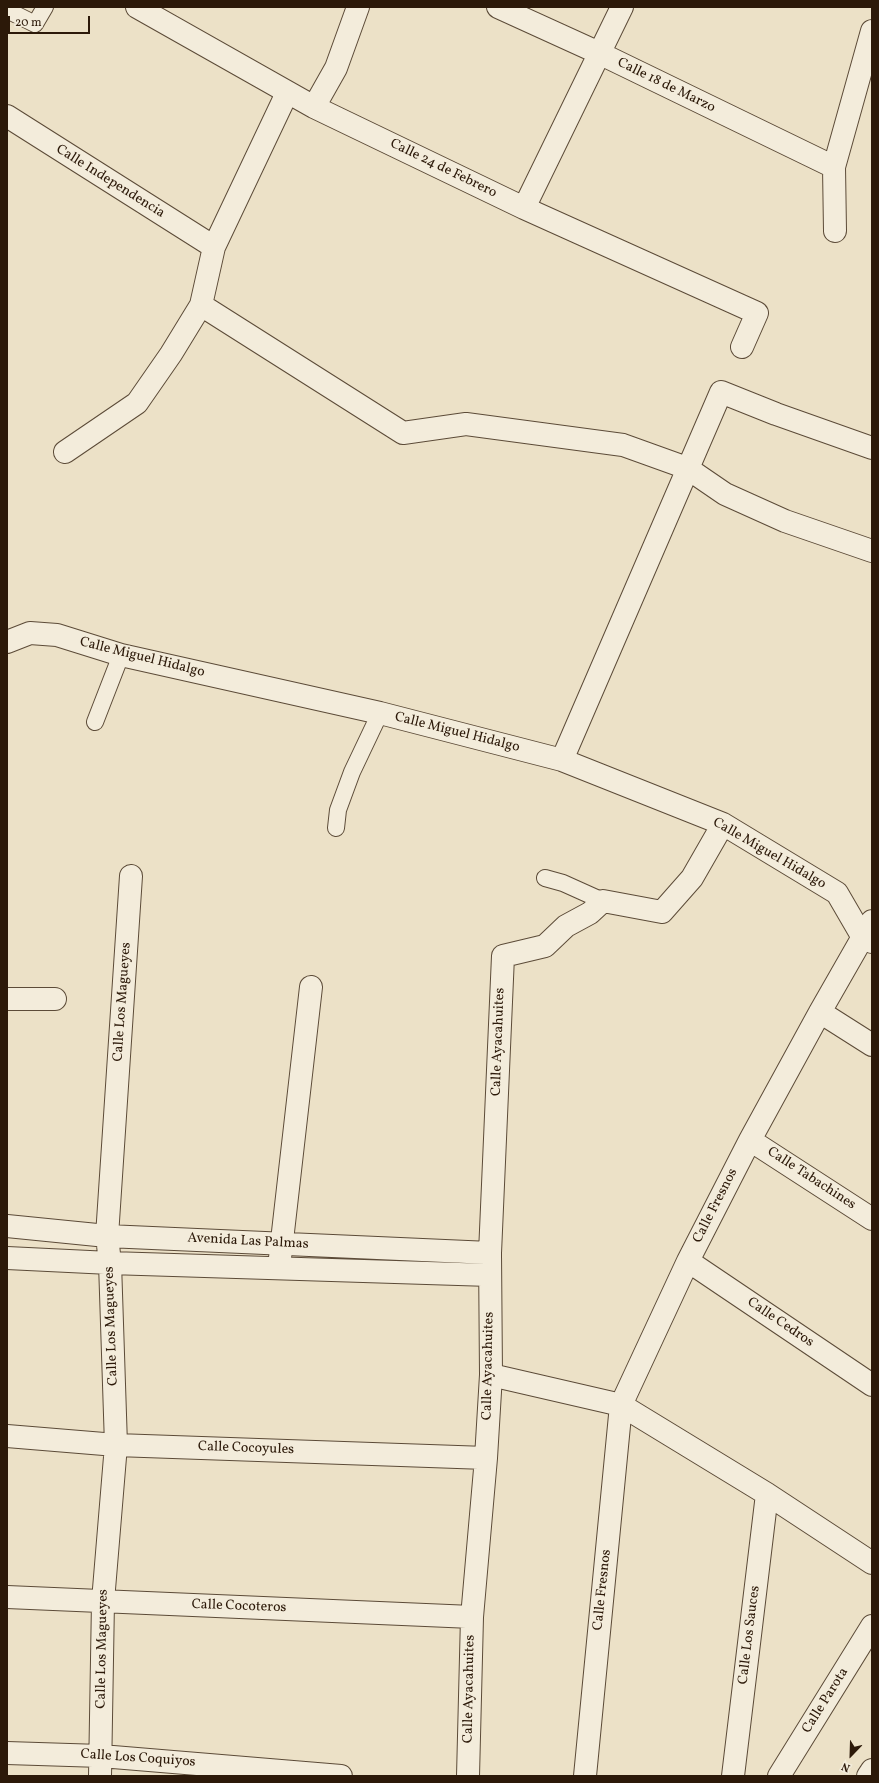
<!DOCTYPE html>
<style>
body{margin:0}
#map{position:relative;width:879px;height:1783px;overflow:hidden;background:#ece1c7;font-family:Vollkorn,serif}
canvas{display:block}
.frame{position:absolute;inset:0;border:8px solid #2c1909;pointer-events:none}
.north{position:absolute;left:831px;top:1735px;width:40px;height:40px;-webkit-text-stroke:3px #f3ecdb;paint-order:stroke;rotate:203deg;font-size:11px;font-weight:700;line-height:16px;text-align:center;color:#2c1909}
.north::after{content:'';display:block;margin:auto;width:14px;height:18px;background:#2c1909;clip-path:polygon(50% 0,100% 100%,50% 72%,0 100%)}
.scale{position:absolute;left:8px;top:16px;width:82px;height:18px;box-sizing:border-box;border:2px solid #2c1909;border-top:0;padding-left:5px;font-size:12px;line-height:14px;white-space:nowrap;color:#2c1909;-webkit-text-stroke:3px #f3ecdb;paint-order:stroke}
</style>
<div id="map">
<canvas width="879" height="1783"></canvas>
<div class="frame"></div>
<div class="north">N</div>
<div class="scale">20 m</div>
</div>
<script>
const context = document.querySelector('canvas').getContext('2d');
context.lineJoin = 'round';
function shape(rows) {
  const path = new Path2D();
  for (const r of rows) {
    path.moveTo(r[0], r[1]);
    for (let i = 2; i < r.length; i += 2) path.lineTo(r[i], r[i + 1]);
  }
  return path;
}
function stroke(path, color, width, dash) {
  context.strokeStyle = color;
  context.lineWidth = width;
  context.lineCap = dash ? 'butt' : 'round';
  context.setLineDash(dash || []);
  context.stroke(path);
}
function label(font, color, halo, rows, align = 'center') {
  context.font = font + ' Vollkorn,serif';
  context.lineWidth = 3;
  context.setLineDash([]);
  context.textBaseline = 'middle';
  context.strokeStyle = halo;
  context.fillStyle = color;
  for (const [text, x, y, turn = 0] of rows) {
    context.save();
    context.translate(x, y);
    context.rotate((+turn || 0) * Math.PI / 180);
    context.textAlign = isNaN(turn) ? turn : align;
    if (halo) context.strokeText(text, 0, 0);
    context.fillText(text, 0, 0);
    context.restore();
  }
}
const lane = shape([
 [7,10,35,24,45,7],
 [95,722,121,655],
 [336,828,338,810,352,772,380,713],
 [545,878,563,883,603,901]
]);
const street = shape([
 [137,7,314,107,524,208,757,313,742,347],
 [498,7,599,53,834,167],
 [314,107,336,68,358,7],
 [7,116,214,247],
 [524,208,622,7],
 [835,231,834,167,872,31],
 [201,305,403,433,466,424,623,445,687,468,725,494,785,521,872,551],
 [65,452,137,403,171,354,201,305,214,247,287,93],
 [7,642,30,633,57,635,121,655,380,713,562,760,723,824,837,893,862,936,872,942],
 [562,760,721,392,776,414,872,448],
 [7,999,55,999],
 [820,1012,872,1045],
 [750,1140,872,1219],
 [7,1226,107,1236,490,1253],
 [7,1258,110,1263,490,1275],
 [280,1258,311,987],
 [688,1261,872,1385],
 [491,1375,621,1405,767,1494,872,1563],
 [7,1436,116,1445,486,1458],
 [7,1597,472,1617],
 [7,1753,101,1756,341,1776],
 [100,1776,103,1601,116,1445,110,1263,107,1236,131,876],
 [468,1776,472,1617,486,1458,491,1375,490,1253,503,956,545,946,566,926,590,913,603,901,662,912,692,878,723,824],
 [585,1776,621,1405,688,1261,750,1140,820,1012,872,921],
 [733,1776,767,1494],
 [779,1776,872,1626],
 [868,1776,872,1770]
]);
const streetNames = [
 ["Calle 18 de Marzo",666,86,26],
 ["Calle 24 de Febrero",443,169,26],
 ["Calle Independencia",110,182,32],
 ["Calle Miguel Hidalgo",142,658,14],
 ["Calle Miguel Hidalgo",457,733,14],
 ["Calle Miguel Hidalgo",769,854,30],
 ["Calle Los Magueyes",123,1002,-86],
 ["Calle Ayacahuites",499,1042,-88],
 ["Calle Tabachines",811,1179,33],
 ["Calle Fresnos",716,1206,-63],
 ["Avenida Las Palmas",248,1242,3],
 ["Calle Cedros",780,1323,34],
 ["Calle Los Magueyes",112,1326,-92],
 ["Calle Ayacahuites",489,1366,-89],
 ["Calle Cocoyules",246,1449,2],
 ["Calle Fresnos",603,1590,-84],
 ["Calle Cocoteros",239,1607,2],
 ["Calle Los Sauces",750,1635,-83],
 ["Calle Los Magueyes",103,1649,-89],
 ["Calle Ayacahuites",470,1689,-89],
 ["Calle Parota",826,1701,-58],
 ["Calle Los Coquiyos",138,1759,4]
];
stroke(lane, '#5c4b38', 18);
stroke(street, '#5c4b38', 24);
stroke(lane, '#f3ecdb', 16);
stroke(street, '#f3ecdb', 22);
label('14px', '#2c1909', '#f3ecdb', streetNames);
</script>
